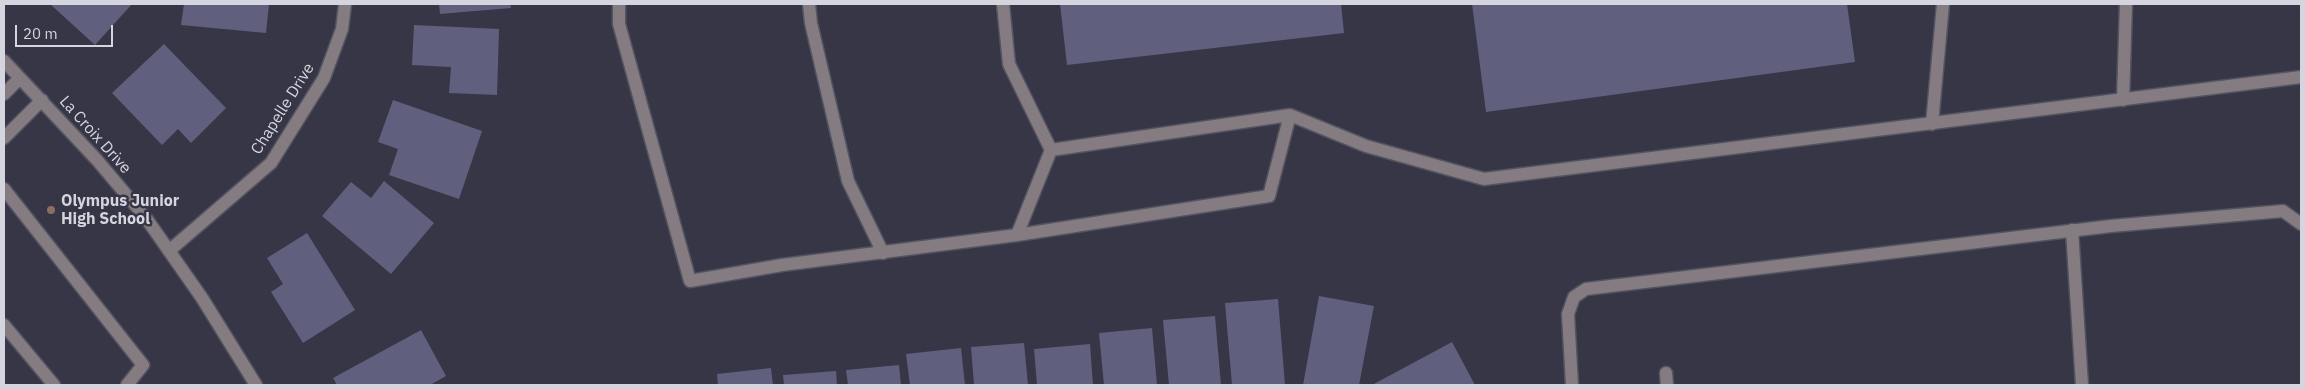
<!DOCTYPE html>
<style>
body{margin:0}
#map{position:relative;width:2305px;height:389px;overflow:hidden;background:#373646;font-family:"IBM Plex Sans",sans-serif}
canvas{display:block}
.frame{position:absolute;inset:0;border:5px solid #d5d5df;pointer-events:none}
.scale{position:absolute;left:15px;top:25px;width:98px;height:22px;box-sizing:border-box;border:2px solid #d5d5df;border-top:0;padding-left:6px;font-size:15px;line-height:18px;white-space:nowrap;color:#d5d5df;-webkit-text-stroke:4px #373646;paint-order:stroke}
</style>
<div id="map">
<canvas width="2305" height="389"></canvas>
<div class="frame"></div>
<div class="scale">20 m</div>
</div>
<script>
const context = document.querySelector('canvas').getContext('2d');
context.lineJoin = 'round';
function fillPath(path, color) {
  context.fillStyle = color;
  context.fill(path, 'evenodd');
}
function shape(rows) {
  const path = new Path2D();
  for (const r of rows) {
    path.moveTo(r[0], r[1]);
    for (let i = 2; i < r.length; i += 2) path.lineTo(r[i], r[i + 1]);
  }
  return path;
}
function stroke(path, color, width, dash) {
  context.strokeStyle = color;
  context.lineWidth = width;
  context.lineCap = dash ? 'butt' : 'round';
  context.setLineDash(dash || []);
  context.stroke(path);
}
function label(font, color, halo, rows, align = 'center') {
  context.font = font + ' "IBM Plex Sans",sans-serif';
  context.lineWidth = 5;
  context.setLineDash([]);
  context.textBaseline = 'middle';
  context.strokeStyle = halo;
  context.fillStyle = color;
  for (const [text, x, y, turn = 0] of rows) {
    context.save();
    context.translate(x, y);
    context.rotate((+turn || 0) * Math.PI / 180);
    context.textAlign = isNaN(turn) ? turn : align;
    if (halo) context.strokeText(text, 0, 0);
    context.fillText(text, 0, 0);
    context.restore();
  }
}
const building = shape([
 [50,4,132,4,95,45],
 [184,4,269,4,266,33,181,25],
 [439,4,510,4,511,8,440,14],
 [1060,4,1341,4,1344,33,1067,65],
 [1472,4,1847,4,1855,62,1486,112],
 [414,25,499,29,497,95,449,93,451,67,412,65],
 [164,44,226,108,191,143,178,129,162,145,112,93],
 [393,100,482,131,459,199,389,175,398,149,378,142],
 [384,181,434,223,391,274,322,216,351,182,371,198],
 [307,233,355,310,303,343,271,292,283,284,267,258],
 [1319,296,1374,306,1359,385,1303,385],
 [1278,299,1285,385,1232,385,1225,303],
 [1215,316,1221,385,1169,385,1163,320],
 [1152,328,1157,385,1104,385,1099,333],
 [421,330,446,376,430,385,337,385,333,378],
 [1452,342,1475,385,1372,385],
 [1024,343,1028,385,974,385,971,347],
 [1090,344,1093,385,1037,385,1034,349],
 [961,348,965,385,910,385,906,354],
 [899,365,901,385,848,385,846,370],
 [771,368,773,385,718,385,717,374],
 [836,371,837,385,784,385,783,375]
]);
const minor = shape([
 [619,4,619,24,690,281,782,265,1017,235,1051,150],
 [809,4,811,23,848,181,883,253],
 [1003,4,1009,64,1051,150,1290,115,1366,146,1484,179,2301,77],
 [4,61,97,160,146,218,202,298,256,385],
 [4,94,20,78],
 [2123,100,2126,4],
 [1932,124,1943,4],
 [4,138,42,100],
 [4,189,143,365,127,385],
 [2072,230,2082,385],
 [1017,235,1269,196,1290,115],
 [170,250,271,163,324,78,342,29,345,4],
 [4,325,54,385],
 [1666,373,1667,385],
 [1572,385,1568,314,1574,297,1586,289,2111,226,2283,211,2301,224]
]);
const markers = [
 [51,210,5,"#8d6e63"]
];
const streetNames = [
 ["Chapelle Drive",283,109,-58],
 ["La Croix Drive",95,135,48]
];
const poiNames = [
 ["Olympus Junior",61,201],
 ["High School",61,219]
];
fillPath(building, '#605f7d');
stroke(minor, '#535362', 15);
stroke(minor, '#857c81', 12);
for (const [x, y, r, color] of markers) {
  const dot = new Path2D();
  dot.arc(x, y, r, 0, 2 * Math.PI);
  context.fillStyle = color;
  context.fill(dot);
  stroke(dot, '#373646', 2);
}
label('16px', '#d5d5df', '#373646', streetNames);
label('bold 16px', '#d5d5df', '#373646', poiNames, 'left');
</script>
